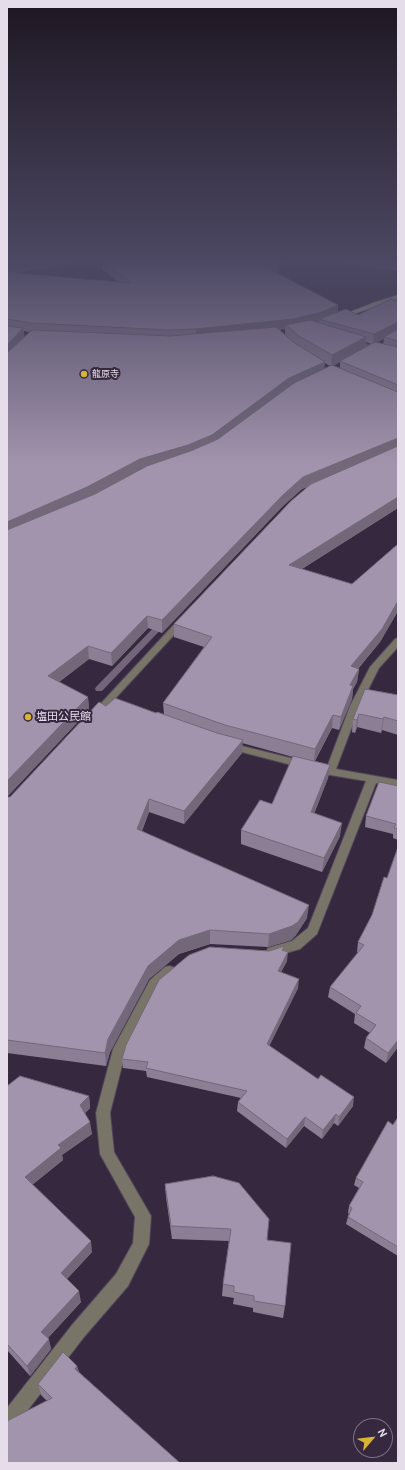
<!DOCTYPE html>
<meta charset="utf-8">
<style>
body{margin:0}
#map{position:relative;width:405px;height:1470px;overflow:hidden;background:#36283e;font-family:Cabin,sans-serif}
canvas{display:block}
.frame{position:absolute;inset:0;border:8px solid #e6ddeb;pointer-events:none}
.north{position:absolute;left:353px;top:1418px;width:40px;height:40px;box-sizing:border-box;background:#36283e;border:1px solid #7c7083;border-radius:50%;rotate:62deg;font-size:11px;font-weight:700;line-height:16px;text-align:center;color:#e6ddeb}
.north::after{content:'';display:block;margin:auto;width:14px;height:18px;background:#d7b434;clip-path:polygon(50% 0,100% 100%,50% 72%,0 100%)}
</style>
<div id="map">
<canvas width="405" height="1470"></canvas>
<div class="frame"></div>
<div class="north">N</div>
</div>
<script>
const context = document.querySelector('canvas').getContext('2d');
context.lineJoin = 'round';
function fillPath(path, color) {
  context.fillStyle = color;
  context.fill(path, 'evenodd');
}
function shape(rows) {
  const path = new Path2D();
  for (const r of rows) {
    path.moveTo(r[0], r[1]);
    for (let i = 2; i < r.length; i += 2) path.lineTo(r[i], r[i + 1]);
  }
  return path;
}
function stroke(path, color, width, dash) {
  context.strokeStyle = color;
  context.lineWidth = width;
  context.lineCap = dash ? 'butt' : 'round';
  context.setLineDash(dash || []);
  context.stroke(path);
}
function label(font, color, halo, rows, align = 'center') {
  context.font = font + ' Cabin,"Noto Sans JP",sans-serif';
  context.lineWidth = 4;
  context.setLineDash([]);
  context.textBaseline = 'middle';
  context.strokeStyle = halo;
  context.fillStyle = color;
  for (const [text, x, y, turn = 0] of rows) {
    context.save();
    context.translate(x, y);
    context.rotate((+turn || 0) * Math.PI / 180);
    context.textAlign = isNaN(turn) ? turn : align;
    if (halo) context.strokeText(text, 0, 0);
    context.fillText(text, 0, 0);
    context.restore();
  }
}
const water = shape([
 [7,260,93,260,7,275],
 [318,260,398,260,398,271,324,261]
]);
const stream = shape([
 [161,620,167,620,168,622,102,691,96,691,95,689,96,687,161,620]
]);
const minor = shape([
 [351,340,398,353,398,357,351,342,351,340],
 [183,617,187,620,186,622,99,716,93,716,91,714,93,712,180,618,183,617],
 [398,638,398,647,379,668,360,706,336,769,398,780,398,788,376,783,317,934,300,949,272,957,268,956,266,952,268,948,292,941,308,928,366,781,330,775,230,749,225,746,230,743,327,767,350,706,370,667,395,639,398,638],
 [169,966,173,967,175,971,173,975,158,988,125,1054,110,1113,114,1152,151,1216,149,1244,128,1286,84,1337,21,1419,13,1426,7,1429,7,1408,72,1325,116,1274,133,1243,135,1217,100,1154,96,1113,113,1049,150,980,165,967,169,966]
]);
const major = shape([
 [398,295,398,299,342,318,337,317,375,302,398,295]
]);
const wall = shape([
 [101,260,287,260,287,263,279,266,279,273,278,274,338,305,338,312,358,315,398,300,398,508,302,569,352,584,398,544,398,611,380,642,358,669,359,669,357,682,353,689,352,699,339,730,332,728,315,761,330,765,328,778,314,814,340,836,322,872,241,844,241,830,272,804,293,757,242,743,242,753,184,824,149,812,142,831,307,918,296,935,291,940,268,947,210,944,179,954,149,979,110,1052,106,1066,7,1053,7,797,10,797,106,706,156,713,164,714,163,703,204,647,174,637,174,624,307,487,302,489,282,507,162,633,148,628,112,666,89,659,59,682,88,697,89,710,7,797,7,271,14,273,118,282,102,269],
 [285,329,285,335,279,330],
 [24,331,30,332,24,337],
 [384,339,383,344,377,342],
 [366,342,371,344,365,347],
 [340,362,340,368,333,366],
 [325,363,330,366,324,369],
 [365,689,398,695,398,735,382,730,381,733,357,727,355,733,352,732,353,719],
 [398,786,398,840,393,838,393,834,365,827,366,816],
 [387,878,398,1047,386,1063,364,1048,366,1038,370,1033,354,1023,355,1014,328,997,330,987,358,953,357,952,358,942,372,915],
 [269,951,284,951,287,961,281,972,298,988,269,1046,353,1106,338,1126,334,1123,322,1139,304,1126,286,1148,237,1111,238,1102,241,1098,147,1077,146,1071,123,1068,122,1059],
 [7,1086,89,1096,90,1108,85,1113,92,1134,62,1155,63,1160,32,1185,92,1252,67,1279,81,1302,48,1338,51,1349,30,1376,7,1350],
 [398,1117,398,1256,346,1224,348,1217,349,1214,348,1213,349,1206,359,1188,354,1185,356,1178],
 [165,1184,267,1240,285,1306,283,1318,253,1312,253,1308,233,1304,234,1298,222,1296,223,1284,229,1241,172,1239,166,1197],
 [77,1366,79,1372,180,1463,47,1401,41,1395,38,1384]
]);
const shadedWall = shape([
 [272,260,287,260,287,263,279,266,279,273,268,278,268,261],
 [338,305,338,314,319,319,319,322,286,325,285,329,196,338,196,329],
 [398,322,398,332,384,337,384,339,373,344,374,334],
 [23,328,25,338,7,356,7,345],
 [366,337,365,348,331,367,332,355],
 [325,362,324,372,212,446,88,499,7,534,7,522,289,378],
 [398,438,398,449,302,489,282,507,162,633,162,620,283,495,303,477],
 [398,497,398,508,289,577,289,565],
 [398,601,398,611,380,642,349,679,351,666],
 [147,616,148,628,112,666,111,653],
 [88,646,89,659,50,689,48,676],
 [359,669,357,682,353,689,352,699,339,730,341,717,350,685],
 [88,697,89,710,7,797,7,781],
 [359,714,357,727,355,733,357,720],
 [333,715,332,728,314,762,315,749],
 [384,717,382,730,381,733,383,719],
 [243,740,242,753,184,824,184,811],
 [330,765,328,778,309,826,311,812],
 [149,799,149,812,137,842,137,829],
 [342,823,340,836,322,872,324,858],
 [309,905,307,918,296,935,291,940,268,947,269,934],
 [210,930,210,944,179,954,149,979,110,1052,106,1066,105,1053,108,1039,148,966,179,940],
 [288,952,287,961,277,980,278,971],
 [299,979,298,988,266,1053,267,1044],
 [398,1040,398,1047,386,1063,388,1053],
 [89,1096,90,1108,82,1116,80,1105],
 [354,1097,353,1106,338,1126,339,1117],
 [336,1114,334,1123,322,1139,323,1130],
 [305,1117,304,1126,286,1148,287,1139],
 [90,1122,92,1134,62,1155,63,1160,27,1189,25,1177,58,1145],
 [91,1241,92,1252,63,1283,61,1273],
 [79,1291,81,1302,44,1342,41,1332],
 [49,1339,51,1349,30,1376,27,1366],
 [77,1366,80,1377,75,1369]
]);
const building = shape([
 [101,260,272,260,268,261,280,264,269,269,338,305,322,312,293,319,196,329,170,330,31,323,7,319,7,271,13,270,14,273,131,283,101,260],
 [391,299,397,301,398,300,398,322,374,334,319,319,346,309,358,315,391,299],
 [310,320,366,337,332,355,299,336,286,325,310,320],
 [7,326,23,328,7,345,7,326],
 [276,327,293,342,325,362,289,378,212,435,188,445,140,459,87,487,7,522,7,353,32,330,170,336,276,327],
 [398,329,398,341,384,337,398,329],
 [375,342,398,347,398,385,340,361,375,342],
 [332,365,398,392,398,438,303,477,283,495,162,620,147,616,111,653,88,646,48,676,88,697,7,781,7,530,95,494,147,466,193,450,218,439,294,383,332,365],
 [398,446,398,497,289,565,352,584,398,544,398,601,382,629,351,666,359,669,350,685,353,686,341,717,333,715,315,749,225,725,163,703,212,637,174,624,291,501,311,484,398,446],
 [365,689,398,695,398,721,384,717,383,719,359,714,357,720,353,719,365,689],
 [115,698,156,713,157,712,217,733,243,740,184,811,149,799,137,829,309,905,298,922,292,926,269,934,210,930,179,940,148,966,108,1039,105,1053,7,1040,7,797,10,797,99,702,106,706,115,698],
 [293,756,330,765,311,812,342,823,324,858,241,830,260,800,272,804,293,756],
 [379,782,398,786,398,829,394,828,396,824,366,816,379,782],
 [398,847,398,1040,388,1053,366,1038,376,1025,356,1013,361,1006,330,987,364,945,358,942,372,915,384,877,387,878,398,847],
 [285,946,282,950,288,952,278,971,299,979,267,1044,318,1079,321,1075,354,1097,339,1117,336,1114,323,1130,305,1117,287,1139,238,1102,247,1091,146,1068,148,1062,122,1059,126,1045,159,980,189,955,210,947,269,951,285,946],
 [20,1076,89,1096,80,1105,90,1122,58,1145,61,1148,25,1177,91,1241,61,1273,79,1291,41,1332,49,1339,27,1366,7,1344,7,1086,20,1076],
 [398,1117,398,1247,348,1217,352,1208,349,1206,363,1182,356,1178,388,1121,393,1125,398,1117],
 [213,1176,239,1183,269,1219,267,1240,291,1243,285,1306,254,1301,254,1296,234,1292,234,1286,223,1284,231,1229,171,1226,165,1184,213,1176],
 [63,1352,77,1366,75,1369,180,1463,7,1463,7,1421,52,1398,38,1384,63,1352]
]);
const markers = [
 [84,374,4,"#d7b434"],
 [28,717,4,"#d7b434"]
];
const farPoinames = [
 ["龍原寺",92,374]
];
const poiNames = [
 ["塩田公民館",36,717]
];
fillPath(water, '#74657d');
fillPath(stream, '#74657d');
stroke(minor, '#52455a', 2);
stroke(major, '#52455a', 2);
fillPath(minor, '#787468');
fillPath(major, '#c2baa1');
fillPath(wall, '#8c7f95');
fillPath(shadedWall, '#726879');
fillPath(building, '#a394ad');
stroke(building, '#726879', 1);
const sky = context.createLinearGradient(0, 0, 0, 466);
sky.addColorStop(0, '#1e1622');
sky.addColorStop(0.56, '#4c4863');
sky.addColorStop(1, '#4c486300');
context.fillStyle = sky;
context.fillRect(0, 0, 405, 466);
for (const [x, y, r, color] of markers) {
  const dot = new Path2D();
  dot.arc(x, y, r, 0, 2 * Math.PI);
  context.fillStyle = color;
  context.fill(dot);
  stroke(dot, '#36283e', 1.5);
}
label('9px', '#e6ddeb', '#36283e', farPoinames, 'left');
label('11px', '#e6ddeb', '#36283e', poiNames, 'left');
</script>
